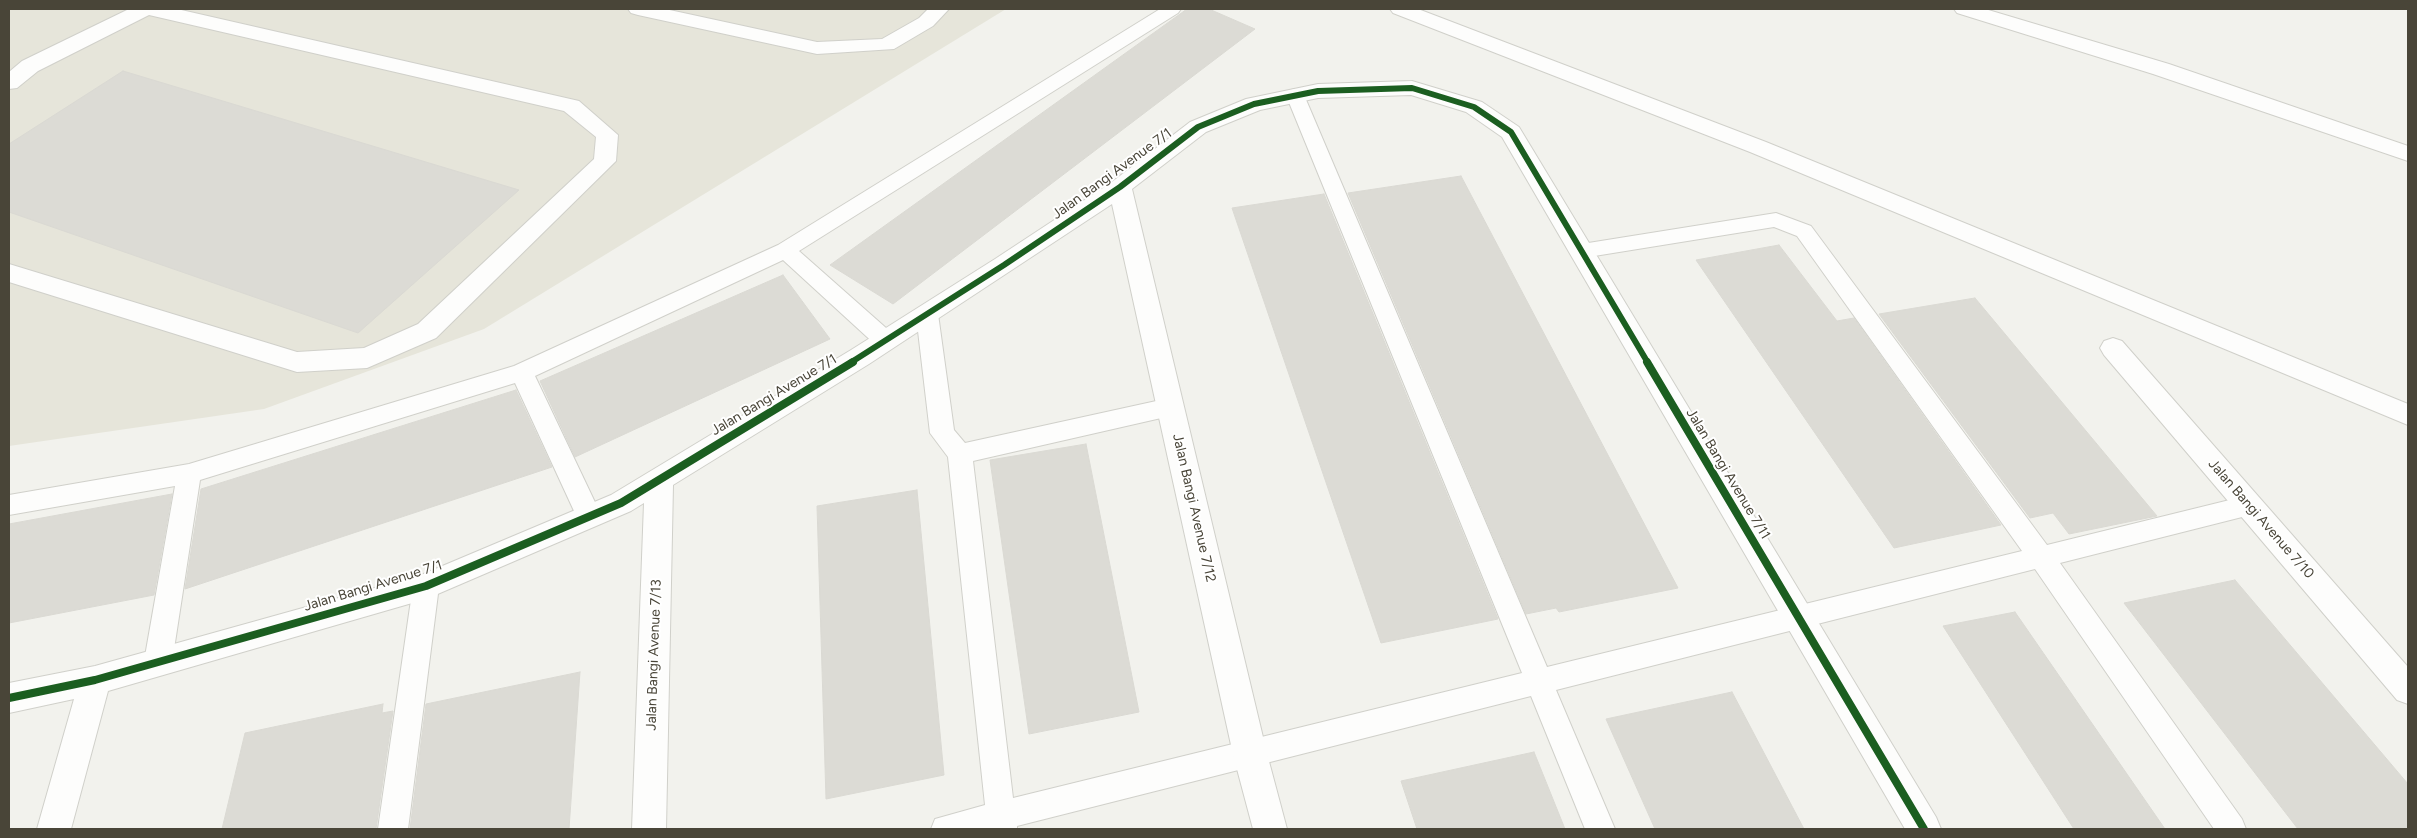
<!DOCTYPE html>
<style>
body{margin:0}
#map{position:relative;width:2417px;height:838px;overflow:hidden;background:#f2f2ed;font-family:Figtree,sans-serif}
canvas{display:block}
.frame{position:absolute;inset:0;border:10px solid #494538;pointer-events:none}
</style>
<div id="map">
<canvas width="2417" height="838"></canvas>
<div class="frame"></div>
</div>
<script>
const context = document.querySelector('canvas').getContext('2d');
context.lineJoin = 'round';
function fillPath(path, color) {
  context.fillStyle = color;
  context.fill(path, 'evenodd');
}
function shape(rows) {
  const path = new Path2D();
  for (const r of rows) {
    path.moveTo(r[0], r[1]);
    for (let i = 2; i < r.length; i += 2) path.lineTo(r[i], r[i + 1]);
  }
  return path;
}
function stroke(path, color, width, dash) {
  context.strokeStyle = color;
  context.lineWidth = width;
  context.lineCap = dash ? 'butt' : 'round';
  context.setLineDash(dash || []);
  context.stroke(path);
}
function label(font, color, halo, rows, align = 'center') {
  context.font = font + ' Figtree,sans-serif';
  context.lineWidth = 4;
  context.setLineDash([]);
  context.textBaseline = 'middle';
  context.strokeStyle = halo;
  context.fillStyle = color;
  for (const [text, x, y, turn = 0] of rows) {
    context.save();
    context.translate(x, y);
    context.rotate((+turn || 0) * Math.PI / 180);
    context.textAlign = isNaN(turn) ? turn : align;
    if (halo) context.strokeText(text, 0, 0);
    context.fillText(text, 0, 0);
    context.restore();
  }
}
const residential = shape([
 [9,9,1006,9,484,329,264,409,9,446]
]);
const building = shape([
 [1187,9,1209,9,1255,29,893,304,830,265,1187,9],
 [123,71,519,190,358,333,9,212,9,144,123,71],
 [1461,176,1678,588,1559,612,1556,608,1526,614,1348,193,1461,176],
 [1324,194,1498,619,1381,643,1232,208,1324,194],
 [1779,245,1837,321,1854,318,2001,525,1894,548,1696,260,1779,245],
 [783,275,830,339,575,457,540,381,783,275],
 [1975,298,2157,516,2069,534,2053,513,2030,518,1879,314,1975,298],
 [516,390,552,467,185,589,201,489,516,390],
 [1086,444,1139,712,1029,734,990,460,1086,444],
 [917,490,944,775,826,799,817,506,917,490],
 [172,494,154,595,9,623,9,524,172,494],
 [2235,580,2408,784,2408,829,2298,829,2124,603,2235,580],
 [2015,612,2165,829,2074,829,1943,626,2015,612],
 [580,672,569,829,410,829,426,704,580,672],
 [1732,692,1804,829,1655,829,1606,719,1732,692],
 [383,704,382,713,393,711,376,829,222,829,245,733,383,704],
 [1534,752,1565,829,1417,829,1401,781,1534,752]
]);
const service = shape([
 [1160,9,1181,9,1178,13,799,251,894,335,897,341,894,347,886,349,878,347,783,260,535,376,602,517,598,524,589,527,580,524,515,383,200,480,172,662,168,671,158,674,148,671,144,662,175,486,9,515,9,495,189,464,514,366,778,245,1160,9],
 [1295,89,1302,91,1304,95,1547,667,2022,551,1797,236,1774,227,1582,258,1574,256,1571,251,1574,246,1582,244,1776,213,1811,226,2047,545,2250,495,2259,498,2263,505,2259,512,2250,515,2060,563,2242,819,2246,829,2214,829,2035,569,1556,690,1615,829,1585,829,1531,696,1017,826,1017,829,931,829,935,819,985,805,948,457,930,433,916,314,919,308,927,306,935,308,938,314,954,430,965,443,1170,398,1178,401,1182,407,1178,413,1170,416,973,461,1013,798,1522,673,1286,95,1288,91,1295,89],
 [426,575,435,578,439,586,408,829,378,829,413,586,417,578,426,575]
]);
const minor = shape([
 [129,9,177,9,579,101,618,135,616,161,436,338,367,368,297,372,9,282,9,264,297,352,364,348,418,324,594,159,596,137,564,111,149,15,38,71,17,88,9,89,9,72,22,61,129,9],
 [628,9,665,9,817,42,882,39,919,18,928,9,949,9,933,26,894,49,817,54,638,15,631,13,628,9],
 [1390,9,1418,9,1766,142,2408,404,2408,425,1750,152,1393,13,1390,9],
 [1954,9,1985,9,2169,64,2408,146,2408,161,2153,74,1957,13,1954,9],
 [1412,81,1482,102,1519,127,1936,817,1941,829,1905,829,1502,137,1466,112,1411,95,1318,98,1260,110,1206,132,1132,189,1267,754,1287,829,1253,829,1233,754,1112,204,869,364,673,485,666,829,632,829,644,503,631,511,426,599,108,691,71,829,37,829,74,699,9,713,9,683,95,666,421,575,611,495,851,350,995,259,1112,182,1190,122,1246,99,1318,84,1412,81],
 [2113,338,2122,341,2408,667,2408,704,2397,700,2104,355,2100,348,2104,341,2113,338]
]);
const cyclewayFar1 = shape([
 [850,363,1004,265,1120,187,1198,127,1254,104,1318,91,1412,88,1474,107,1511,132,1648,363]
]);
const cycleway = shape([
 [1647,362,1924,829],
 [9,698,95,680,426,586,621,503,853,362]
]);
const streetNames = [
 ["Jalan Bangi Avenue 7/1",1112,174,-36],
 ["Jalan Bangi Avenue 7/1",774,395,-31],
 ["Jalan Bangi Avenue 7/11",1728,474,59],
 ["Jalan Bangi Avenue 7/12",1194,508,77],
 ["Jalan Bangi Avenue 7/10",2261,519,49],
 ["Jalan Bangi Avenue 7/1",373,586,-17],
 ["Jalan Bangi Avenue 7/13",654,655,-88]
];
fillPath(residential, '#e6e5da');
fillPath(building, '#dcdbd5');
stroke(building, '#dad9d3', 1);
stroke(service, '#d0d0ca', 2);
stroke(minor, '#d0d0ca', 2);
fillPath(service, '#fdfdfc');
fillPath(minor, '#fdfdfc');
stroke(cyclewayFar1, '#1b5e20', 6);
stroke(cycleway, '#1b5e20', 8);
label('14px', '#494538', '#fff', streetNames);
</script>
